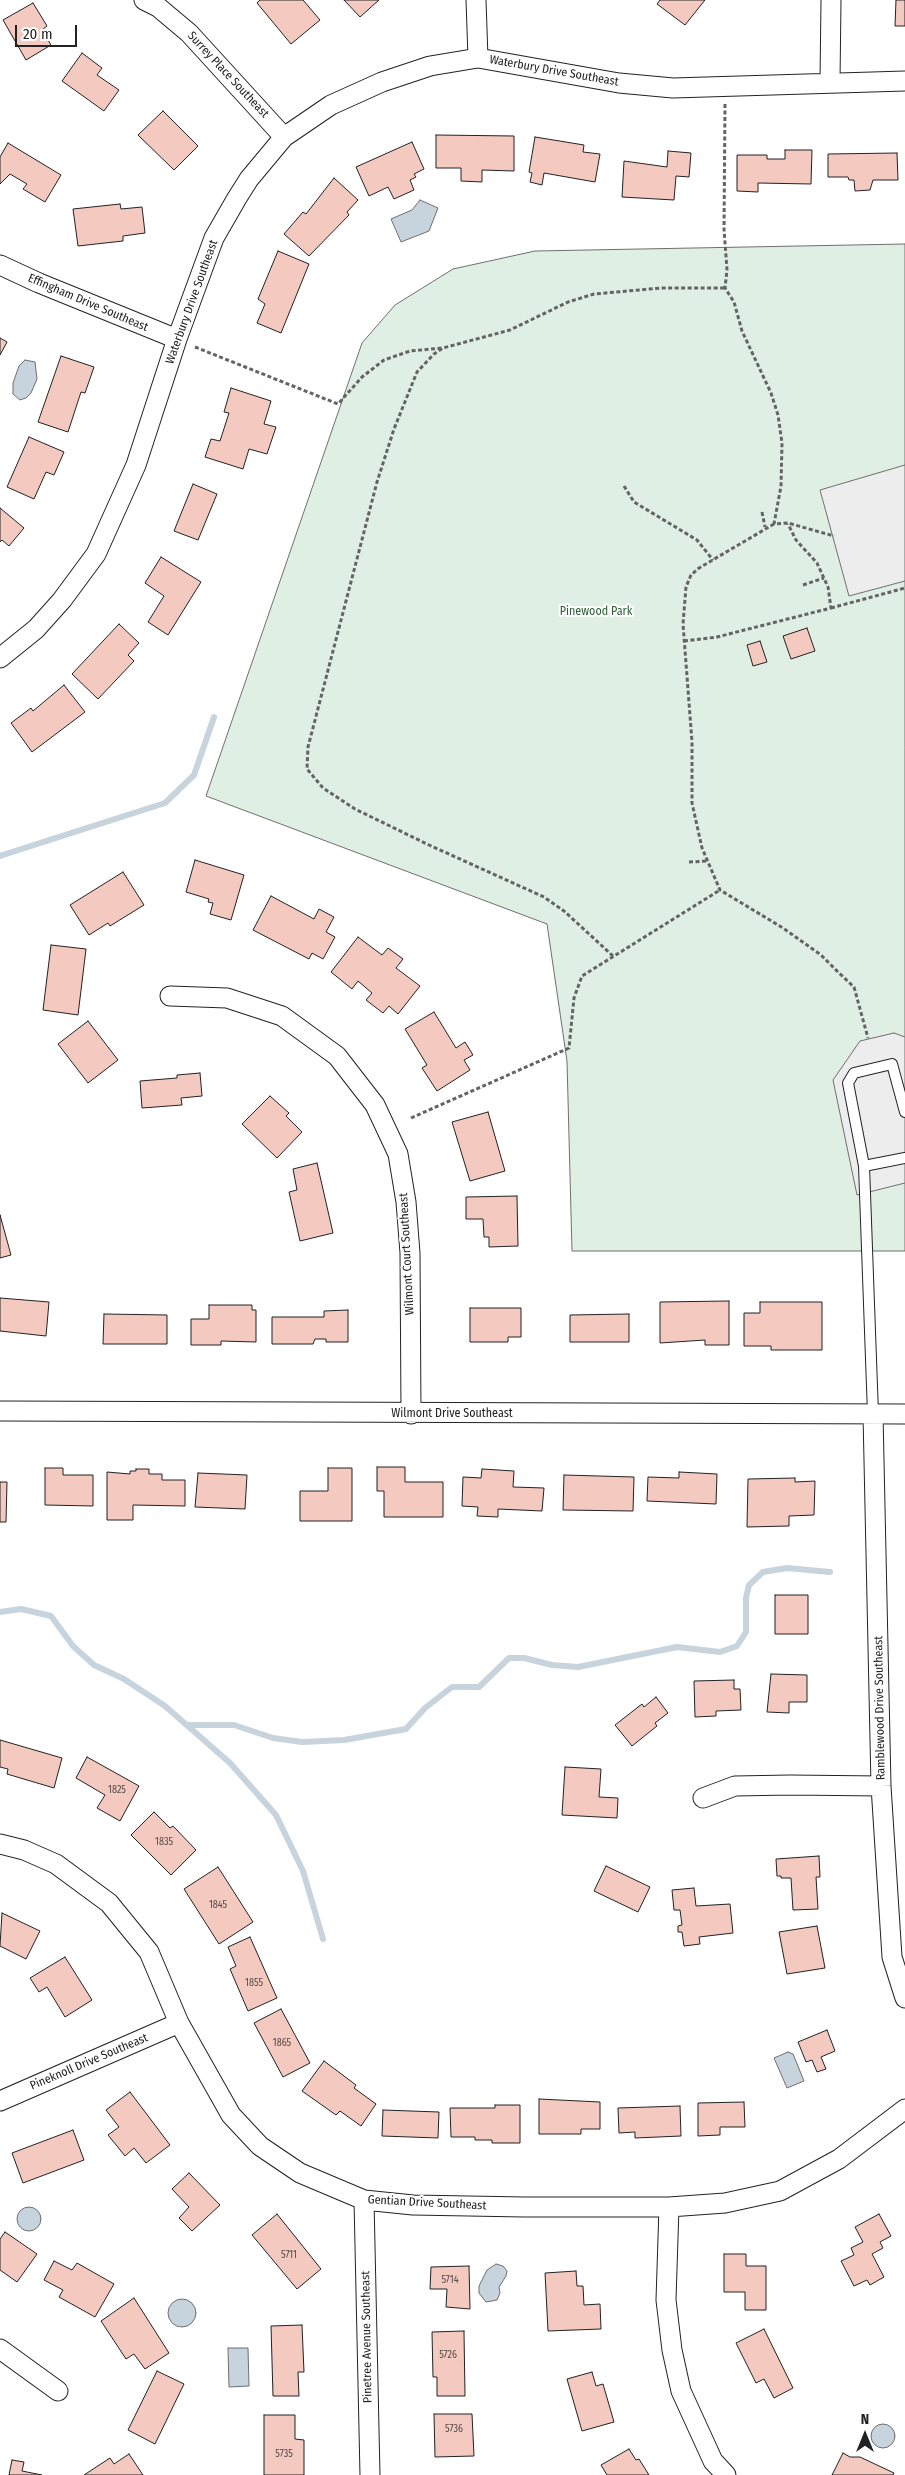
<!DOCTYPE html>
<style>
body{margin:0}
#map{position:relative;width:905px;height:2475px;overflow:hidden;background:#fff;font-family:"Fira Sans Condensed",sans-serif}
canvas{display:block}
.north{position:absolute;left:840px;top:2410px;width:50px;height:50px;-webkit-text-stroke:4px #fff;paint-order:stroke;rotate:0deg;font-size:14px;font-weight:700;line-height:20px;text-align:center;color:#222}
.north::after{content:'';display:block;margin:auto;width:18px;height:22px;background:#222;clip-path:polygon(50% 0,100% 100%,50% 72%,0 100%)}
.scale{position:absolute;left:15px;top:25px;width:62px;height:22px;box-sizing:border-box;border:2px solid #222;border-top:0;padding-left:6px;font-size:15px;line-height:18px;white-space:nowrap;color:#222;-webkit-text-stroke:4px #fff;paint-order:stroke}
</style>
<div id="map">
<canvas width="905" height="2475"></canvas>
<div class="north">N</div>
<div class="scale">20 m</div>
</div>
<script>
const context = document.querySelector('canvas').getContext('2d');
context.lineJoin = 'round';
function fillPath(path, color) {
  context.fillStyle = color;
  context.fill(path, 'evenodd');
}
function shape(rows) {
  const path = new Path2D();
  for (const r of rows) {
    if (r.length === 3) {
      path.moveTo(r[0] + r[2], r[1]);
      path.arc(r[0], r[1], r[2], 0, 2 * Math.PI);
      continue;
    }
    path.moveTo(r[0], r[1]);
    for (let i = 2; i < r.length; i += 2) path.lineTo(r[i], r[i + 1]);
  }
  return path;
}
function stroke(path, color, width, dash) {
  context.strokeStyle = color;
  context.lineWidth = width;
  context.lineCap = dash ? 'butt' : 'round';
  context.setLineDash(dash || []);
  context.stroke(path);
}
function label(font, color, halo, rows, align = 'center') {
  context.font = font + ' "Fira Sans Condensed",sans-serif';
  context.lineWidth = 4;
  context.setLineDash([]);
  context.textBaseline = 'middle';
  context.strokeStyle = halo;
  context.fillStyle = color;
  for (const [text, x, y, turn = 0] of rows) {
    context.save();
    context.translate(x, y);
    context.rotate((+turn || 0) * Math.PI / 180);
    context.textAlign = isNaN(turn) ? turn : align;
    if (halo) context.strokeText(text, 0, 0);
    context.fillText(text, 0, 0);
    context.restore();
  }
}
const green = shape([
 [905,244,905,1251,572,1251,567,1061,547,924,206,796,362,343,395,305,453,269,535,251,905,244]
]);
const parking = shape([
 [905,465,905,581,849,596,820,490,905,465],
 [894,1033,905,1037,905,1183,857,1195,833,1080,860,1041,894,1033]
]);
const water = shape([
 [420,200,438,208,429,231,401,242,391,219,412,210,420,200],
 [25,360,35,362,37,379,31,393,26,398,20,400,13,394,13,383,19,366,25,360],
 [788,2052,793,2054,804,2081,787,2088,774,2058,788,2052],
 [29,2219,12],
 [496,2264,503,2266,507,2271,506,2276,499,2287,500,2293,497,2300,486,2302,479,2293,479,2286,487,2270,496,2264],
 [182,2313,14],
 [228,2348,248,2348,249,2386,229,2387,228,2348],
 [883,2436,12]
]);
const stream = shape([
 [0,856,165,803,194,775,214,717],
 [0,1612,21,1609,51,1616,73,1646,94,1665,124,1679,165,1706,230,1763,276,1815,303,1871,323,1939],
 [188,1725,234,1725,273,1738,302,1742,344,1740,406,1729,425,1708,452,1687,479,1687,509,1658,524,1658,552,1665,578,1667,677,1647,720,1652,737,1646,746,1632,746,1598,749,1585,763,1572,787,1568,830,1572]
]);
const building = shape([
 [260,0,303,0,320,20,291,44,257,3,260,0],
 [344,0,379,0,360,17,344,0],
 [660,0,705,0,685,25,657,4,660,0],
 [896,0,905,0,905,26,895,26,896,0],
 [33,3,47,26,42,30,51,45,26,60,3,20,33,3],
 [82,53,102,68,97,75,119,90,104,111,62,81,82,53],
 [163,111,198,146,174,170,138,135,163,111],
 [436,135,514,136,514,171,482,170,482,182,461,181,461,168,436,168,436,135],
 [535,137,584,145,583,152,600,154,595,182,544,173,542,185,530,182,532,173,529,172,535,137],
 [412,142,424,169,414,174,416,177,410,180,414,190,394,199,388,187,369,196,356,167,412,142],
 [8,143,61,175,45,202,23,189,27,184,10,174,0,184,0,157,8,143],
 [785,150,812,150,811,184,758,183,758,192,737,191,737,155,767,155,767,159,785,159,785,150],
 [668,151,691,153,689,177,676,176,674,200,622,197,624,161,667,167,668,151],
 [897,153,898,180,873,180,870,190,855,191,854,180,849,180,848,177,828,177,828,154,897,153],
 [334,178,358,200,347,212,349,215,309,256,284,234,303,212,306,214,334,178],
 [120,204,121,209,142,207,145,233,123,236,123,241,78,246,73,209,120,204],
 [278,251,309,264,281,333,257,323,265,304,258,299,278,251],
 [0,338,7,342,0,355,0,338],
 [61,356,94,367,85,393,81,392,68,432,38,422,61,356],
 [231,388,271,401,264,424,276,427,267,454,249,449,243,469,205,457,211,439,220,441,229,413,224,412,231,388],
 [29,437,64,452,54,475,46,472,34,499,7,487,29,437],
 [193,484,217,494,198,540,174,531,193,484],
 [0,508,24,528,9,546,2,540,0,542,0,508],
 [161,557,201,582,168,635,148,622,164,596,145,583,161,557],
 [119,624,139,643,128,655,134,661,98,699,72,674,119,624],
 [807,628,815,651,791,659,783,636,807,628],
 [760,641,767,662,753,666,747,645,760,641],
 [64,685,85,712,32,752,11,723,31,708,33,711,64,685],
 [195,860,244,875,231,920,210,914,213,903,208,902,209,899,186,892,195,860],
 [123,872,144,905,110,926,108,923,89,935,70,905,123,872],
 [271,896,314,919,319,909,334,917,326,932,335,937,323,959,312,953,309,959,253,930,271,896],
 [358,937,382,955,388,948,403,959,396,968,420,986,398,1014,389,1006,383,1013,366,1000,372,993,358,981,352,989,331,972,358,937],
 [51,945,86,949,78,1015,43,1010,51,945],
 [434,1012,456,1048,465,1042,473,1055,464,1060,470,1070,437,1091,422,1068,427,1065,405,1029,434,1012],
 [88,1021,118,1060,88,1083,58,1044,88,1021],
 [200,1073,202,1096,181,1098,182,1105,142,1108,140,1081,177,1078,177,1075,200,1073],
 [270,1096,289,1113,286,1116,302,1132,277,1158,242,1124,270,1096],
 [488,1112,505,1171,470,1181,452,1122,488,1112],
 [317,1163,333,1233,300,1241,289,1192,297,1190,293,1169,317,1163],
 [517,1196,518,1246,489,1247,489,1237,484,1237,483,1219,466,1219,466,1197,517,1196],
 [0,1215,11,1255,0,1258,0,1215],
 [0,1298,49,1302,46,1336,0,1331,0,1298],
 [729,1301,729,1345,705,1345,705,1340,660,1343,660,1302,729,1301],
 [760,1302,822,1302,822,1350,771,1350,771,1346,744,1346,744,1313,760,1313,760,1302],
 [209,1305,252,1305,252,1310,256,1310,256,1342,221,1341,221,1345,191,1345,191,1319,209,1319,209,1305],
 [470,1308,521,1308,521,1337,508,1337,508,1342,470,1342,470,1308],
 [348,1310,348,1342,326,1342,326,1339,315,1339,313,1344,272,1344,272,1317,324,1317,324,1311,348,1310],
 [104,1314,167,1315,167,1344,103,1344,104,1314],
 [629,1314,629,1342,570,1342,570,1315,629,1314],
 [377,1467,405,1467,405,1482,443,1482,443,1517,384,1517,384,1491,377,1491,377,1467],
 [45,1468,63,1468,63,1475,93,1475,93,1506,45,1505,45,1468],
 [328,1468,352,1468,352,1521,300,1521,300,1491,328,1491,328,1468],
 [136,1469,149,1469,149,1474,162,1474,162,1480,185,1480,185,1506,133,1505,133,1520,107,1520,107,1472,130,1474,130,1471,136,1471,136,1469],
 [482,1469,514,1471,513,1487,544,1488,542,1511,498,1509,498,1517,477,1516,478,1507,462,1506,463,1477,481,1478,482,1469],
 [679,1472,717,1474,716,1504,647,1501,648,1477,679,1478,679,1472],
 [198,1473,247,1475,245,1509,195,1507,198,1473],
 [564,1475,634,1477,633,1511,563,1510,564,1475],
 [795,1478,795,1482,815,1481,814,1515,789,1516,789,1526,747,1527,748,1479,795,1478],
 [0,1482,7,1482,6,1522,0,1522,0,1482],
 [775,1595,808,1595,808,1634,775,1634,775,1595],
 [771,1674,807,1675,807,1702,789,1702,789,1713,767,1712,771,1674],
 [734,1680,734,1689,740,1689,741,1710,716,1711,716,1716,695,1717,694,1681,734,1680],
 [656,1697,668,1713,655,1723,657,1726,632,1746,615,1725,642,1704,644,1707,656,1697],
 [0,1740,62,1758,54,1788,7,1774,8,1769,0,1767,0,1740],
 [87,1757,139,1786,120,1821,97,1808,105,1795,76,1778,87,1757],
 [565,1767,601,1769,599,1797,618,1798,617,1818,562,1815,565,1767],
 [154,1812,170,1828,173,1826,196,1850,171,1875,131,1835,154,1812],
 [819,1856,820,1877,816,1877,818,1909,793,1910,791,1878,781,1878,781,1876,777,1876,776,1859,819,1856],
 [606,1866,650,1887,638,1912,594,1891,606,1866],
 [218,1867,253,1922,219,1944,184,1889,218,1867],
 [694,1888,696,1906,730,1904,733,1933,699,1937,700,1944,684,1946,682,1932,678,1932,678,1926,682,1925,680,1910,674,1910,672,1890,694,1888],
 [2,1913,40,1931,26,1959,0,1946,2,1913],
 [817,1926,825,1968,787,1974,779,1932,817,1926],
 [250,1937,277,1998,248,2011,230,1969,236,1966,228,1947,250,1937],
 [65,1957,92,2000,65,2017,47,1987,39,1992,30,1978,65,1957],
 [281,2009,310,2063,283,2077,254,2023,281,2009],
 [827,2030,835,2051,821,2057,826,2069,817,2072,812,2060,806,2062,798,2042,827,2030],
 [324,2061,356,2085,354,2088,376,2104,361,2126,340,2111,336,2115,302,2091,324,2061],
 [130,2092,170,2145,146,2163,134,2148,125,2156,108,2135,119,2127,106,2110,130,2092],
 [539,2099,600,2102,600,2129,581,2129,581,2134,539,2134,539,2099],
 [744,2102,745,2127,720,2127,720,2135,698,2136,698,2103,744,2102],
 [495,2105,520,2105,520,2143,492,2143,492,2140,475,2140,475,2137,451,2137,450,2108,495,2108,495,2105],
 [680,2106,681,2136,635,2138,635,2132,619,2133,618,2108,680,2106],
 [383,2110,439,2112,438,2138,382,2136,383,2110],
 [73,2130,84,2160,23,2183,12,2153,73,2130],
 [189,2173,220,2205,192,2231,179,2218,189,2207,172,2189,189,2173],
 [277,2214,321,2269,297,2289,252,2235,277,2214],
 [879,2214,891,2236,880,2242,883,2248,872,2254,884,2277,870,2285,867,2280,854,2286,841,2261,854,2255,851,2248,863,2242,855,2227,879,2214],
 [5,2232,37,2254,17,2282,0,2270,0,2239,5,2232],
 [724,2254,746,2254,746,2266,766,2266,766,2310,745,2310,745,2292,724,2292,724,2254],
 [54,2261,72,2270,77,2263,114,2284,95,2317,59,2297,63,2290,44,2280,54,2261],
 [469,2266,470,2309,446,2307,447,2289,430,2289,431,2267,469,2266],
 [576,2271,577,2286,583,2286,584,2305,600,2304,601,2329,548,2331,545,2273,576,2271],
 [134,2298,169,2353,145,2369,134,2354,126,2359,101,2321,134,2298],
 [302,2325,304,2372,298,2372,299,2396,273,2396,271,2326,302,2325],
 [764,2329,793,2388,774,2398,764,2379,756,2383,736,2343,764,2329],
 [464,2331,465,2396,437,2396,437,2377,433,2377,432,2332,464,2331],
 [157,2371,184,2384,155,2444,128,2430,157,2371],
 [592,2372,596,2386,603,2384,614,2422,582,2431,567,2379,592,2372],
 [434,2414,472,2414,474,2456,435,2457,434,2414],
 [264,2415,295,2415,295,2439,304,2440,304,2475,264,2475,264,2415],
 [629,2449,636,2460,639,2459,649,2475,607,2475,601,2465,629,2449],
 [843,2453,850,2457,860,2457,894,2473,893,2475,832,2475,843,2453],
 [129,2454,143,2475,84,2475,110,2458,114,2464,129,2454],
 [12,2460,24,2462,22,2471,42,2475,9,2475,12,2460]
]);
const path = shape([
 [725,104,724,229,727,270,725,288,734,302,742,331,771,393,778,415,782,443,781,486,774,524,788,523,834,536],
 [195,347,338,404,362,377,384,360,410,351,442,348],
 [624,486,634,502,697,540,713,560],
 [762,512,765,527],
 [774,524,699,568,691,575,686,587,683,624,692,742,692,803,702,848,720,890,783,928,821,955,838,972,854,987,868,1038],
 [803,585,824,578],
 [831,608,905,588],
 [684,641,717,637,831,608,828,587,817,563,796,540,788,524],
 [689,862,708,861],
 [613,956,564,911,544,897,429,845,355,809,323,788,307,769,308,747,377,482,394,429,417,372,434,354,443,348,510,330,568,302,594,294,661,288,725,288],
 [411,1118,569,1048,574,998,582,976,720,890]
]);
const lane = shape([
 [864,1166,905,1158],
 [873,1414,864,1166,848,1083,854,1073,892,1064,905,1112]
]);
const street = shape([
 [144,0,158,7,189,33,284,137],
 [476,0,478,58],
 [830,82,831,0],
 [0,265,39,283,177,339],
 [0,658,36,629,62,600,96,554,136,465,177,339,214,238,237,198,249,179,284,137,331,105,382,82,430,66,478,58,619,83,673,88,905,81],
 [170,996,227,998,282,1016,337,1056,375,1105,398,1154,406,1202,410,1253,411,1414],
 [0,1411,905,1414],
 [873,1414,881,1786,892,1957,905,1998],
 [703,1798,735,1786,790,1785,881,1786],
 [0,1844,24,1850,56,1864,109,1903,149,1952,179,2023,231,2115,260,2146,300,2173,364,2200,413,2205,524,2207,669,2207,725,2203,780,2191,839,2159,905,2109],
 [0,2101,179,2023],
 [364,2200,370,2475],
 [669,2207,666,2300,672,2350,681,2391,713,2461,726,2475],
 [0,2349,58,2391]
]);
const numberNames = [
 ["1825",117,1790],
 ["1835",164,1842],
 ["1845",218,1905],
 ["1855",254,1983],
 ["1865",282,2043],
 ["5711",289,2255],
 ["5714",450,2280],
 ["5726",448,2355],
 ["5736",454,2429],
 ["5735",284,2454]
];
const streetNames = [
 ["Waterbury Drive Southeast",554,71,10],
 ["Surrey Place Southeast",228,75,47],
 ["Waterbury Drive Southeast",192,302,-70],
 ["Effingham Drive Southeast",88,303,23],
 ["Wilmont Court Southeast",407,1254,-93],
 ["Wilmont Drive Southeast",452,1414],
 ["Ramblewood Drive Southeast",880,1708,-91],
 ["Pineknoll Drive Southeast",89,2062,-23],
 ["Gentian Drive Southeast",427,2203,3],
 ["Pinetree Avenue Southeast",367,2337,-91]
];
const parkNames = [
 ["Pinewood Park",596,612]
];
fillPath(green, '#e0efe3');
stroke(green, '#6f6f6f', 1);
fillPath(parking, '#ededed');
stroke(parking, '#6f6f6f', 1);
fillPath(water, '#c7d3dd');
stroke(water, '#6f6f6f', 1);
stroke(stream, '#c7d3dd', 6);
fillPath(building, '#f3c9c0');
stroke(building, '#222', 1);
stroke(lane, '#222', 12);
stroke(street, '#222', 21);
stroke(path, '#646464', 3, [4, 2.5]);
stroke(lane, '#fff', 10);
stroke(street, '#fff', 19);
label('10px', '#564c4a', null, numberNames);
label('12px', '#222', '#fff', streetNames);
label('12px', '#2f5e38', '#fff', parkNames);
</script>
